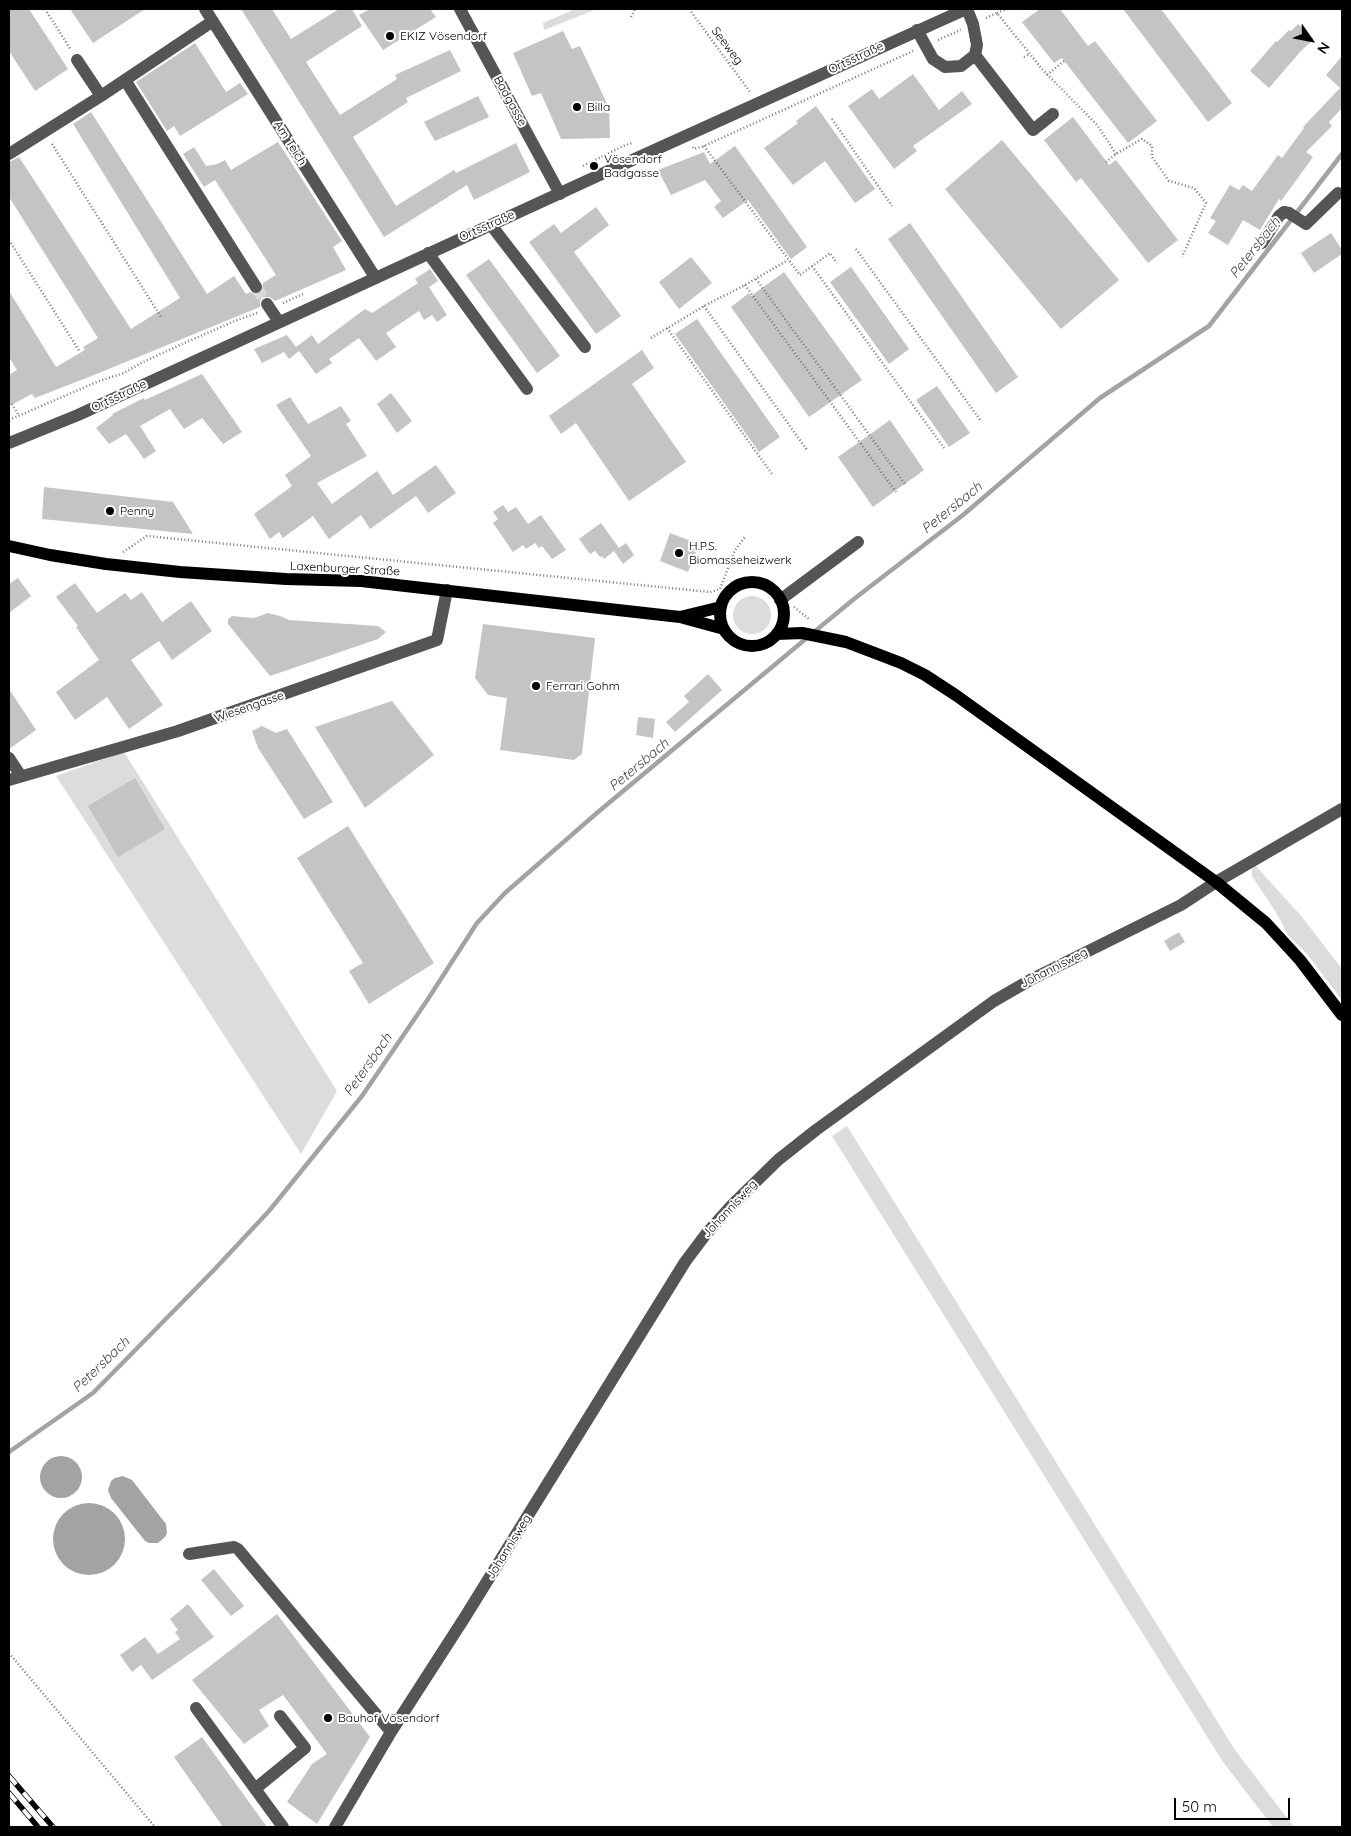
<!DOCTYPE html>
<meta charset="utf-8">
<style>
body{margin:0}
#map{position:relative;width:1351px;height:1836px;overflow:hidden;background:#fff;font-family:Quicksand,sans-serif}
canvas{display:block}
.frame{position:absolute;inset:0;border:10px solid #000;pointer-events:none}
.north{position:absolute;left:1286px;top:15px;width:50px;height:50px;-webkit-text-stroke:4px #fff;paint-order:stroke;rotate:123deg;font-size:14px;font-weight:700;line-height:20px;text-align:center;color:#000}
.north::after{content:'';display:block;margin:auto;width:18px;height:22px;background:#000;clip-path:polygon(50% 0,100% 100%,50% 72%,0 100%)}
.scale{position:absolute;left:1174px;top:1798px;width:116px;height:22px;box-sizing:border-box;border:2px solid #000;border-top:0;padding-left:6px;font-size:15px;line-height:18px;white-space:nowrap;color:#000;-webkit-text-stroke:4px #fff;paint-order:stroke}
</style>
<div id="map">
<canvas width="1351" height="1836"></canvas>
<div class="frame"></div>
<div class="north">N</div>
<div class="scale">50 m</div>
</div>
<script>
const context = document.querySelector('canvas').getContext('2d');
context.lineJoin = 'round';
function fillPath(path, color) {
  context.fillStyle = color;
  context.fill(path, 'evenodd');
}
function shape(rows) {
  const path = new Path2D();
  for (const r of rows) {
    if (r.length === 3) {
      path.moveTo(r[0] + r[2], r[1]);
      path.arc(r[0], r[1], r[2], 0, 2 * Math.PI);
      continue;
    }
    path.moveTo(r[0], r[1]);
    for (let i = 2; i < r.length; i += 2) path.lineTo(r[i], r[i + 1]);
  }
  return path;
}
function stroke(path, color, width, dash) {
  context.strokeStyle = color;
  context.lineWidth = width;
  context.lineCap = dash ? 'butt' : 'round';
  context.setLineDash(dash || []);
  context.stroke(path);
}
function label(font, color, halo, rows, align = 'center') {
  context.font = font + ' Quicksand,sans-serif';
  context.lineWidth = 4;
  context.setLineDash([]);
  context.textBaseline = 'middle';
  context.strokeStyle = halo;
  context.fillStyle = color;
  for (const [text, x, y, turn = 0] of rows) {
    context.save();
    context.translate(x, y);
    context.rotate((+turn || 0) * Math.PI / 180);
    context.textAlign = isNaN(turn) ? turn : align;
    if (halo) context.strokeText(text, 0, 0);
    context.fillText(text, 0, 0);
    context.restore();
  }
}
const green = shape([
 [575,9,597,9,544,30,543,23],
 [752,615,19],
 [124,752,337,1091,301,1154,56,776],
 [1255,865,1303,918,1342,969,1342,1000,1307,954,1288,935,1277,914,1252,876,1252,869],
 [847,1126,1235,1750,1294,1827,1273,1827,1223,1762,832,1136]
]);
const water = shape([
 [61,1477,21],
 [123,1476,132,1480,166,1524,167,1533,165,1537,158,1543,149,1543,145,1541,111,1498,108,1490,111,1481,115,1478],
 [89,1539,36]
]);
const stream = shape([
 [814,632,854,599,963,515,1100,398,1209,326,1342,154],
 [9,1452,93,1393,213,1271,269,1211,362,1096,426,1002,477,923,505,893,598,812,808,637]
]);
const building = shape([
 [9,9,29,9,68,69,35,91,9,51],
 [70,9,145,9,93,43],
 [241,9,272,9,291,39,339,9,352,9,362,26,306,62,340,115,397,79,395,75,450,50,461,71,406,98,408,102,353,137,396,206,454,170,456,173,516,143,530,172,474,200,467,185,384,237],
 [370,9,430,9,436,17,383,50,359,15],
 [1040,9,1060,9,1088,46,1095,41,1157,121,1128,143,1062,58,1054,63,1022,22],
 [1123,9,1161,9,1232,103,1208,122],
 [1298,24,1314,39,1300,52,1269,88,1250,71,1276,41,1277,42,1289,30,1291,31],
 [563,31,572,49,580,46,609,108,610,138,561,139,541,93,532,96,513,53],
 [195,43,226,92,240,83,248,94,180,136,174,126,167,131,136,82],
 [1342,56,1342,108,1329,122,1332,126,1306,152,1313,157,1281,201,1279,199,1260,230,1243,220,1228,245,1208,233,1216,221,1210,218,1230,185,1239,190,1243,185,1252,191,1278,155,1282,158,1304,128,1303,127,1340,88,1326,75],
 [913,74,939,110,962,91,972,104,913,146,917,151,894,169,848,106,872,89,879,99],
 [478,96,489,117,435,141,424,122],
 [816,106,875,189,855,203,825,161,793,185,764,148,798,123,796,121],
 [91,112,207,294,234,276,246,294,250,292,257,295,263,291,263,283,276,275,215,180,204,187,183,154,194,147,206,166,217,164,225,160,231,170,278,142,342,241,333,247,346,270,275,301,270,297,263,297,260,301,260,307,99,373,35,398,32,394,9,406,9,375,17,370,9,357,9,291,56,367,85,350,83,347,98,338,9,197,9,162,19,157,131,329,180,298,73,124],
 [1073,117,1109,165,1116,160,1178,240,1148,263,1081,178,1076,182,1044,140],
 [1002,140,1119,280,1061,329,945,189],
 [735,146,807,247,791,259,748,200,723,218,714,207,721,201,705,180,671,195,658,170,704,152,710,164],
 [596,207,609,225,574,252,621,316,596,334,529,242,554,224,561,233],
 [910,223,1018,377,996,393,888,239],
 [1331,233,1342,250,1342,254,1314,273,1301,253],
 [691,257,712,283,679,309,659,282],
 [489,259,560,356,537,373,466,275],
 [851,267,909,349,889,364,830,282],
 [430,269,438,281,429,287,447,315,437,322,432,315,424,320,419,311,386,333,396,347,376,361,359,338,329,359,332,363,316,374,296,347,312,335,318,344,365,309,372,313,418,283,415,279],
 [784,272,862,380,809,417,731,307,749,293,751,296],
 [697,319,780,437,759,452,675,334],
 [287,335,299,351,289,359,284,352,262,363,254,349],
 [642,350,654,368,632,384,686,462,629,501,576,423,561,434,549,416],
 [202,374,242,432,223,444,202,418,184,429,170,409,140,426,156,451,144,459,126,434,109,444,96,428,113,415,112,414,144,398,145,400],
 [937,386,970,433,949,447,916,400],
 [391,393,412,421,397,433,377,404],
 [290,397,308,424,341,406,351,421,346,424,367,456,317,483,332,504,377,471,393,495,436,465,456,493,428,513,416,496,370,529,361,515,329,539,313,516,283,538,279,532,270,539,254,514,292,486,285,475,311,456,276,405],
 [890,420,924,470,873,507,838,457],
 [44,487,173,502,193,534,42,519],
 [503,505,508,512,516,507,528,524,541,515,566,550,552,559,542,546,539,548,535,543,526,549,523,545,513,552,493,523,498,519,493,512],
 [601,523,619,548,626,543,634,555,623,564,614,551,604,559,602,556,600,557,595,551,590,554,579,539],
 [670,533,699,544,688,572,660,561],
 [18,578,31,596,9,613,9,584],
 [75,583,97,613,125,593,131,600,142,592,162,622,191,601,212,631,172,660,159,641,131,660,163,705,129,729,107,697,75,720,56,692,99,660,76,627,78,626,56,597],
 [268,613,280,616,289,620,378,626,386,632,378,639,270,676,228,624,228,619,232,616,254,618],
 [483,624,595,638,582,754,574,760,500,750,507,698,488,695,475,678],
 [708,674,722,690,675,732,666,722,689,702,684,696],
 [9,689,36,730,9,749],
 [392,701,434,755,365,808,315,727],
 [638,717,655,719,653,738,636,735],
 [262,726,276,733,287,729,333,802,304,819,258,748,252,731],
 [135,778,165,829,118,857,88,806],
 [348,826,434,963,369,1004,349,971,363,963,297,858],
 [1179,932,1185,942,1170,951,1164,941],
 [214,1569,244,1606,231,1616,201,1580],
 [188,1604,214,1637,152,1680,141,1665,132,1672,120,1655,145,1637,158,1654,180,1639,175,1632,178,1630,170,1619],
 [277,1614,370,1737,317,1824,287,1802,312,1764,327,1754,283,1695,259,1710,269,1726,244,1744,192,1680],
 [202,1737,267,1827,223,1827,174,1757]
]);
const minorTunnel = shape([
 [256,287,267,304]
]);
const path = shape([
 [45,9,71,50],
 [689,9,750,92],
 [997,13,1007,9],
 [631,17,635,9],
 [986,18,997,13,1042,69,1098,126,1116,154],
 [938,40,961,30],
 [1024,57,1030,54],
 [1047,75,1064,61],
 [832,119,892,206],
 [52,144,161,317],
 [704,146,800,275,830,253,837,263],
 [693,147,694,149,704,146,913,51],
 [1106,162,1116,154,1142,139,1152,146,1152,157,1169,181,1194,188,1206,203,1182,257],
 [583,166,623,146,632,143],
 [9,240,80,352],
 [856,249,981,421],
 [812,266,944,448],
 [756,279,905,484],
 [745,285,896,492],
 [283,303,303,294],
 [704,306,807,450],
 [667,328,772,474],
 [651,338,704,306,745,285,788,260],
 [12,404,19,416],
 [9,420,99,381,124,373,143,362,180,345,237,320,257,313],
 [123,552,147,536,710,592,720,589,735,550,745,537],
 [794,607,809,619],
 [9,1653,155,1827]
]);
const minor = shape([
 [205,9,375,277],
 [460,9,560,194],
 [917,30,933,59,945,67,961,66,975,55,977,45,973,24,967,9],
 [975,55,1033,130,1053,114],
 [77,60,101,96],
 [125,80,256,287],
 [9,154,101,96,213,21],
 [491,225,585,347],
 [1262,243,1279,216,1284,212,1289,213,1306,224,1338,193],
 [428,253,527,389],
 [267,304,279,322],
 [9,443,78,415,606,172,966,9],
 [780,600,858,542],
 [9,758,21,776],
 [9,780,178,731,437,640,447,590],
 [189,1554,234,1547,238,1549,391,1732],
 [196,1708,283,1827],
 [255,1789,305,1748,280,1716],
 [335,1827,391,1732,465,1617,685,1262,706,1234,732,1205,778,1160,816,1130,994,1001,1032,979,1181,905,1216,882,1342,809]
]);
const major = shape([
 [9,546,50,555,106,564,180,572,286,579,361,581,680,617,724,629],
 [752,614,32],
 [680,617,721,607],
 [777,634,802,633,846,642,901,663,925,675,957,696,1216,882,1266,923,1300,960,1342,1015]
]);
const rail = shape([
 [9,1776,53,1827],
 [9,1793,38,1827]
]);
const markers = [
 [390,36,5,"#000"],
 [577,107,5,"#000"],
 [594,166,5,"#000"],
 [110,511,5,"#000"],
 [679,553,5,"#000"],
 [536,686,5,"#000"],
 [328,1718,5,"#000"]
];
const poiNames = [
 ["EKIZ Vösendorf",400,36],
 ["Billa",587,107],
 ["Vösendorf",604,159],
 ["Badgasse",604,173],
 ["Penny",120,511],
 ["H.P.S.",689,546],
 ["Biomasseheizwerk",689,560],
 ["Ferrari Gohm",546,686],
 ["Bauhof Vösendorf",338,1718]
];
const streetNames = [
 ["Seeweg",727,46,53],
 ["Ortsstraße",856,58,-25],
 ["Badgasse",510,101,61],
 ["Am Teich",290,143,58],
 ["Ortsstraße",487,226,-24],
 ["Ortsstraße",119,396,-25],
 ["Laxenburger Straße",345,569,3],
 ["Wiesengasse",249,707,-19],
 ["Johannisweg",1054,968,-27],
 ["Johannisweg",730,1209,-47],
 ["Johannisweg",509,1547,-58]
];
const waterNames = [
 ["Petersbach",1255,248,-52],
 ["Petersbach",952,508,-39],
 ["Petersbach",639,765,-40],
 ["Petersbach",368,1065,-55],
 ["Petersbach",101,1365,-44]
];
fillPath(green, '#dcdcdc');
fillPath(water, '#a3a3a3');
stroke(stream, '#a3a3a3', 4.5);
fillPath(building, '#c4c4c4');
stroke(minorTunnel, '#d9d9d9', 12, [12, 6]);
stroke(path, '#777', 2.5, [1, 2.5]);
stroke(minor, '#555', 12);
stroke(major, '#000', 12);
stroke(rail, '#000', 5.5);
stroke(rail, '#fff', 4, [11]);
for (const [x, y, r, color] of markers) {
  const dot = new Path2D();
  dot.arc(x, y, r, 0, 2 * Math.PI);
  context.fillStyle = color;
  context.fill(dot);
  stroke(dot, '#fff', 2);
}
label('12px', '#000', '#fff', poiNames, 'left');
label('12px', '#000', '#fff', streetNames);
label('italic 14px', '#444', '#fff', waterNames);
</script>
